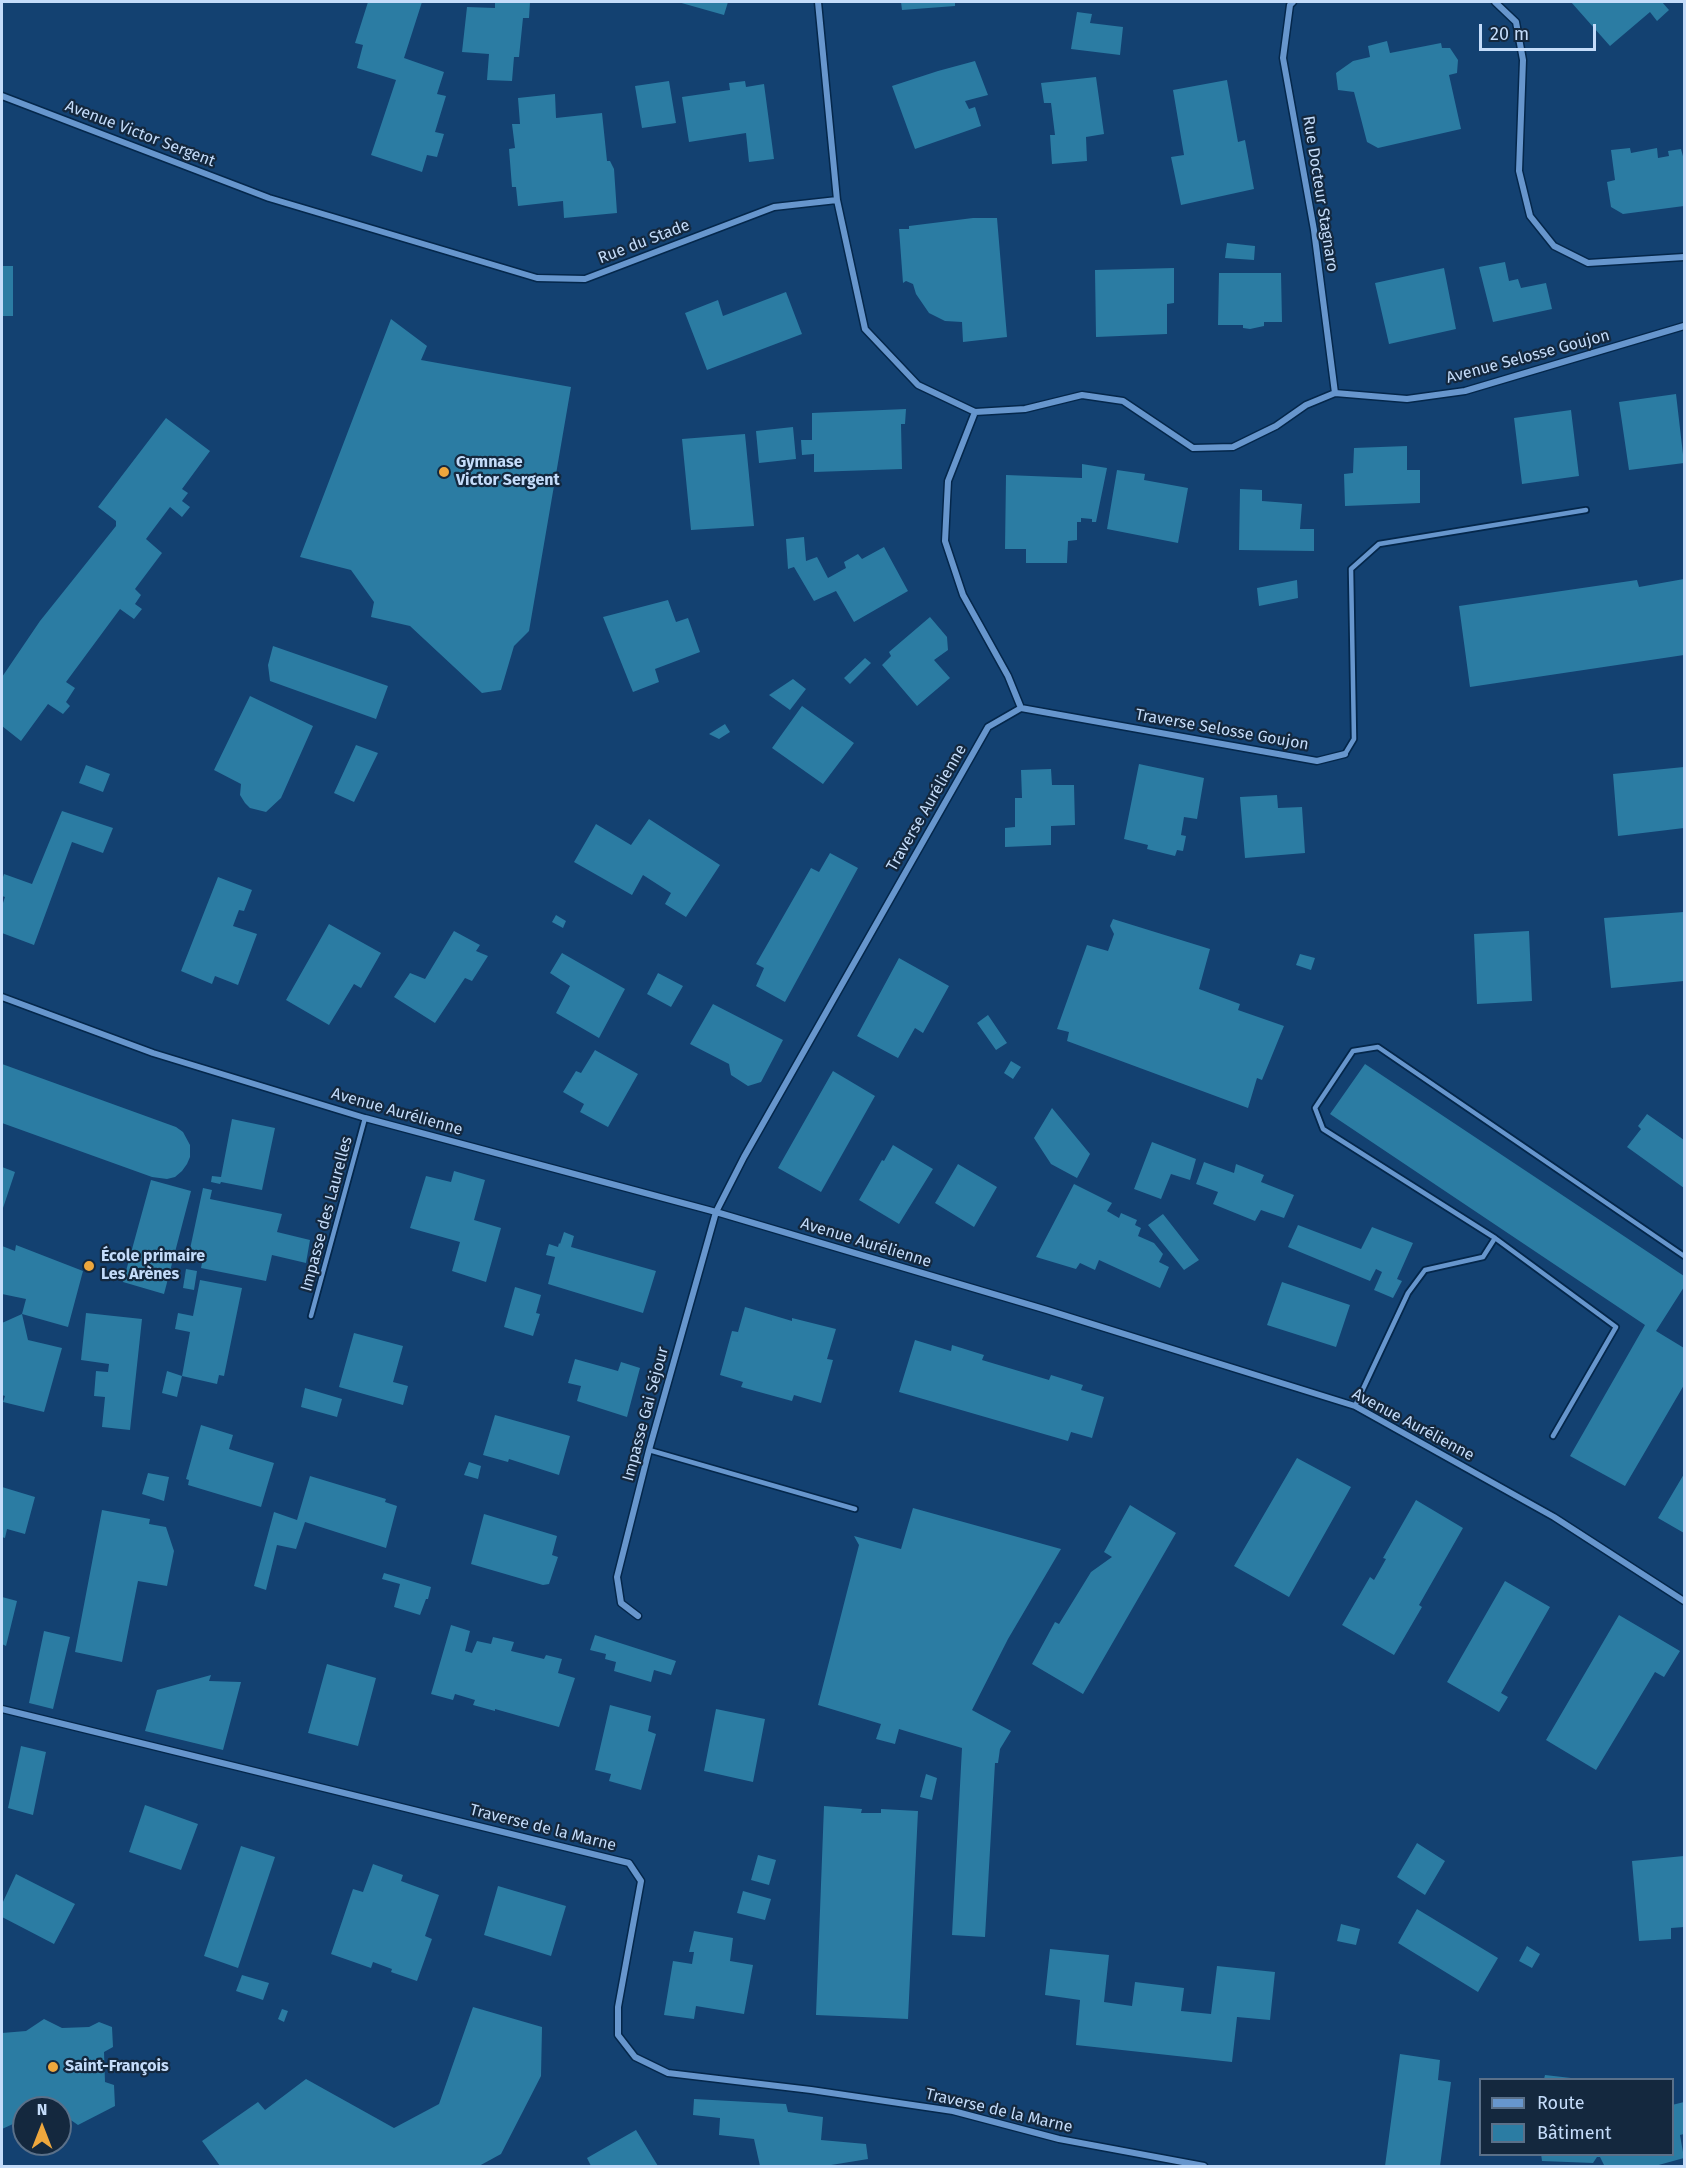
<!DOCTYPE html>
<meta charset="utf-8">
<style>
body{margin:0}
#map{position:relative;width:1686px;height:2168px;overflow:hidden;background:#134171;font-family:"Fira Sans",sans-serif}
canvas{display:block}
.frame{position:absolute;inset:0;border:3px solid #c4dcfa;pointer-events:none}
.legend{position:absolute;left:1479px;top:2078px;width:195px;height:78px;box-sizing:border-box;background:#14283e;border:2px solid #5a7089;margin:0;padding:8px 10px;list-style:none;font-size:18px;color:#c4dcfa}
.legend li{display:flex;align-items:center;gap:12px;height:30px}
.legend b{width:30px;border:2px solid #5a7089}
.north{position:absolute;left:12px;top:2096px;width:60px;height:60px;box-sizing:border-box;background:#14283e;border:2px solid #5a7089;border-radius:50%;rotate:0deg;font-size:16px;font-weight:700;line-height:24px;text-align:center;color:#c4dcfa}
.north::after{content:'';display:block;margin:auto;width:21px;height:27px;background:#eea73d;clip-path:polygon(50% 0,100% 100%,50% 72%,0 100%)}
.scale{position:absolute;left:1479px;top:24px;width:117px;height:27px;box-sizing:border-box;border:3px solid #c4dcfa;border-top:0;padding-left:8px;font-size:18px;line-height:21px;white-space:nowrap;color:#c4dcfa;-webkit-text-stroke:4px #14283e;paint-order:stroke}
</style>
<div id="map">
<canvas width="1686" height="2168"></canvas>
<div class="frame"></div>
<ul class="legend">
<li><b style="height:8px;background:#6796cd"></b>Route</li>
<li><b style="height:16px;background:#2b7ca3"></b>Bâtiment</li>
</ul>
<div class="north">N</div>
<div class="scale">20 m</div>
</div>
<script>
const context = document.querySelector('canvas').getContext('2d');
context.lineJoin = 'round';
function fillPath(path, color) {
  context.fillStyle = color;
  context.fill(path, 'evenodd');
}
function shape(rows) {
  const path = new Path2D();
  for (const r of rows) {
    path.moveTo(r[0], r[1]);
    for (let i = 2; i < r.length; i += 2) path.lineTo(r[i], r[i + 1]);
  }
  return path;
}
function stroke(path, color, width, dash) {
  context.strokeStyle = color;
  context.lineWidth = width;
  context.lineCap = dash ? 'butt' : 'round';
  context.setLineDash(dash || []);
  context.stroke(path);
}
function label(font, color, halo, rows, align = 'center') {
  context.font = font + ' "Fira Sans",sans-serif';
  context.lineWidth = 4.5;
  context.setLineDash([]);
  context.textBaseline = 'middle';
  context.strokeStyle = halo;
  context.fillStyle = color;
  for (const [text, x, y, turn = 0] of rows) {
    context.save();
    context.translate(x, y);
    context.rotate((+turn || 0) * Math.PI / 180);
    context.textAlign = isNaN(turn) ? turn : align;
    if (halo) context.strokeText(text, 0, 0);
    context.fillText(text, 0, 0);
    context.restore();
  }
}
const building = shape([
 [368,2,422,2,404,58,444,72,437,94,446,96,435,132,444,134,437,157,427,155,422,172,371,155,396,80,357,68,363,45,355,43],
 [495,2,530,2,529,18,523,18,519,57,514,57,512,81,487,80,489,54,462,52,467,7,495,8],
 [678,2,728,2,724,15],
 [901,2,955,2,955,6,902,10],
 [1571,2,1662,2,1669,10,1657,21,1650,12,1610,46],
 [1077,12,1092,14,1090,23,1123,27,1120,55,1071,49],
 [1387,41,1390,53,1441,43,1442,48,1450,48,1458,60,1457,73,1449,75,1461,129,1378,148,1367,142,1354,92,1338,90,1336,73,1353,61,1370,57,1368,46],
 [975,61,988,95,965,101,969,109,975,107,981,126,915,149,892,86,938,71],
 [1096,77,1104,134,1086,137,1087,161,1052,164,1050,135,1055,135,1051,103,1044,103,1041,83],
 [1227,80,1238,142,1245,140,1254,189,1181,205,1171,157,1184,155,1173,90],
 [669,81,676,123,642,128,635,86],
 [745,81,746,87,764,84,774,159,749,162,746,133,689,142,682,97,730,90,729,83],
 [555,94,556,118,602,113,607,161,610,161,614,169,617,213,564,218,563,201,518,206,516,187,512,187,509,149,515,148,512,124,520,124,518,98],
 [1630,148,1631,153,1657,148,1658,158,1669,156,1668,151,1681,149,1684,160,1684,206,1623,214,1611,207,1607,182,1615,180,1611,150],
 [973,218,997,218,1007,337,963,342,962,322,945,321,929,313,916,294,913,284,906,281,903,283,899,229,909,229,909,226],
 [1227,243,1255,246,1254,260,1225,258],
 [1505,262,1509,281,1518,279,1521,288,1546,283,1552,309,1493,322,1479,267],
 [2,266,13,266,13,316,2,316],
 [1174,268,1174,303,1167,304,1167,334,1096,337,1095,270],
 [1444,268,1456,329,1389,344,1375,283],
 [1219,273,1281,273,1282,322,1264,322,1264,326,1250,329,1243,328,1243,325,1218,325],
 [786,292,802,334,707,370,685,313,718,300,723,316],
 [391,319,427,346,421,360,571,387,529,631,514,646,501,690,482,693,410,626,371,617,374,602,351,570,300,557],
 [1676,394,1684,463,1629,470,1619,402],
 [906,409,905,424,901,424,902,469,814,472,814,454,802,455,801,440,812,440,812,413],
 [1571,410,1579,476,1522,484,1514,418],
 [166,418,210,451,182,489,188,493,182,501,190,507,182,517,170,507,146,539,162,553,135,589,141,595,135,604,142,609,134,619,120,609,66,682,75,688,66,702,70,706,63,714,48,704,21,741,2,726,2,677,40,621,116,526,116,521,98,507],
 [793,427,796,459,759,463,756,431],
 [745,434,754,526,691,530,682,439],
 [1407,446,1407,470,1420,470,1420,503,1345,506,1344,474,1353,473,1354,448],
 [1082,464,1107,468,1096,522,1092,522,1092,519,1081,518,1081,522,1077,522,1077,540,1068,541,1067,563,1026,563,1026,549,1005,549,1006,475,1082,478],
 [1117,470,1145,474,1144,480,1188,488,1178,543,1107,529],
 [1240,489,1262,490,1262,501,1302,504,1300,529,1314,529,1314,551,1239,550],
 [804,537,806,561,817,557,828,578,846,568,844,562,858,554,862,559,884,547,908,591,854,622,836,591,814,601,794,567,788,569,786,539],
 [1684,579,1684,655,1470,687,1459,606,1637,580,1639,587],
 [1297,580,1298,598,1259,606,1257,588],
 [668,600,676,622,688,618,700,652,655,669,659,682,633,692,603,617],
 [930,617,947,637,948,650,934,660,950,678,917,706,882,665,891,656,889,652],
 [273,646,388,686,376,719,270,681,268,665],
 [865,658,871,663,850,684,844,678],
 [793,679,806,689,790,710,769,695],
 [250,696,313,726,281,798,266,812,250,808,245,803,240,795,241,784,214,770],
 [802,706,854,743,823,784,772,748],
 [725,724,730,732,719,739,709,734],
 [356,745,378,753,354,802,334,793],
 [1139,764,1204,778,1197,819,1184,817,1181,835,1186,836,1183,851,1177,850,1175,856,1147,849,1148,845,1124,839],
 [86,765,110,774,103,792,79,783],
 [1684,767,1684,828,1618,836,1613,774],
 [1051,769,1052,785,1074,785,1075,825,1051,826,1051,845,1005,847,1005,828,1015,827,1015,798,1022,798,1021,770],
 [1277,795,1278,808,1302,807,1305,853,1245,858,1240,797],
 [62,811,113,828,103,853,72,842,34,945,2,933,2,906,5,897,2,896,2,880,4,874,32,884],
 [649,819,720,865,686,917,665,904,671,893,643,875,632,895,574,862,596,824,631,845],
 [830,853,858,868,785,1002,756,986,764,968,756,964,811,868,819,872],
 [218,877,252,890,244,911,239,910,233,926,257,934,238,985,215,976,212,984,181,971],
 [1684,912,1684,981,1611,988,1604,918],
 [556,915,566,921,563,928,552,922],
 [1113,919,1210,949,1199,989,1240,1004,1238,1010,1284,1026,1262,1080,1257,1078,1248,1108,1067,1041,1069,1032,1057,1029,1087,945,1108,951,1114,934,1110,926],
 [329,924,381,953,361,988,354,984,329,1025,286,1000],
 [454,931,480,945,476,951,488,956,472,981,465,978,435,1023,394,997,410,973,425,979],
 [1529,931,1532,1001,1477,1004,1474,934],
 [562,953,625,989,599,1038,556,1013,570,986,550,973],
 [1300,954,1315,958,1311,970,1296,965],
 [899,958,949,986,923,1033,915,1028,898,1058,857,1036],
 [658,973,683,986,671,1007,647,994],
 [713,1004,783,1040,761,1082,748,1086,731,1075,729,1064,690,1044],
 [988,1015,1007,1043,996,1050,977,1023],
 [595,1050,638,1074,608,1127,580,1112,584,1104,563,1092,576,1071,581,1073],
 [1011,1061,1021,1067,1013,1079,1004,1073],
 [2,1064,176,1127,183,1132,190,1145,190,1157,187,1164,182,1171,175,1177,167,1179,152,1177,2,1123],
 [1365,1064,1684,1276,1684,1287,1656,1331,1684,1348,1684,1385,1625,1486,1570,1456,1645,1325,1330,1114],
 [833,1071,875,1096,821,1192,778,1168],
 [1052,1108,1090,1154,1077,1178,1051,1164,1034,1138],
 [1647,1114,1684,1140,1684,1188,1627,1147,1641,1129,1638,1126],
 [232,1119,275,1128,262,1190,221,1182,220,1184,211,1182,212,1176,221,1177],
 [1152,1142,1196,1159,1190,1180,1171,1174,1161,1199,1134,1189],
 [893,1145,933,1169,899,1224,859,1200,882,1160,884,1161],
 [1204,1162,1234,1173,1236,1164,1264,1175,1261,1182,1294,1195,1284,1218,1261,1210,1255,1221,1213,1204,1218,1192,1196,1184],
 [958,1164,997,1187,974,1227,935,1203],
 [2,1167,15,1172,2,1211],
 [454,1171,485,1180,474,1220,501,1228,486,1282,452,1271,460,1242,410,1228,426,1176,451,1182],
 [151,1180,191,1191,164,1294,123,1282],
 [1074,1184,1112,1203,1107,1211,1119,1218,1121,1213,1137,1220,1135,1225,1141,1228,1138,1236,1154,1243,1163,1254,1159,1262,1169,1267,1160,1288,1099,1260,1095,1270,1080,1263,1076,1269,1036,1257],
 [203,1188,212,1190,210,1199,282,1214,277,1232,310,1240,306,1263,272,1255,266,1281,201,1268,203,1258,197,1256,198,1251,190,1249],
 [1163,1214,1199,1260,1184,1270,1148,1225],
 [1298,1225,1361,1249,1372,1227,1413,1243,1397,1279,1402,1281,1393,1298,1374,1290,1382,1272,1376,1269,1370,1281,1288,1247],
 [564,1232,574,1236,571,1247,656,1271,643,1313,548,1284,555,1257,546,1255,549,1244,558,1247,559,1243,560,1244],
 [16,1245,83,1271,68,1327,22,1314,28,1340,62,1348,44,1412,3,1402,5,1396,2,1395,2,1323,22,1314,26,1299,2,1294,2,1246,15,1251],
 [186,1269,197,1271,194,1290,183,1288],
 [200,1280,242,1288,224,1376,219,1375,217,1384,182,1376,190,1332,175,1329,178,1313,193,1316],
 [1282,1282,1350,1305,1336,1347,1267,1325],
 [515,1287,541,1295,536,1313,540,1314,533,1336,504,1327],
 [745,1307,792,1321,792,1318,836,1329,827,1359,833,1360,821,1403,794,1395,792,1401,741,1387,743,1382,720,1375,732,1331,738,1332],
 [86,1313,142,1319,130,1430,102,1427,105,1397,94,1396,96,1371,108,1372,109,1364,81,1360],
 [354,1333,403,1346,393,1382,408,1386,403,1405,339,1387],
 [915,1340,951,1351,952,1345,984,1355,982,1360,1049,1380,1051,1375,1083,1385,1081,1390,1104,1397,1092,1438,1071,1432,1068,1441,899,1392],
 [575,1359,618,1371,621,1362,640,1368,627,1417,577,1401,581,1386,568,1383],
 [167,1371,182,1376,177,1397,162,1393],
 [305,1388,342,1399,337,1417,301,1407],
 [495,1415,570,1436,559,1475,509,1459,508,1462,483,1455],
 [201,1425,233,1435,229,1449,274,1463,261,1507,188,1485,189,1480,186,1479],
 [1297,1458,1351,1487,1289,1597,1234,1566],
 [469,1462,481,1466,478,1479,464,1475],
 [148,1473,169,1477,164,1501,142,1494],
 [1684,1474,1684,1533,1658,1518],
 [310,1476,386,1499,385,1502,397,1506,386,1548,305,1522,296,1549,277,1545,266,1590,254,1586,274,1512,297,1520],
 [2,1487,35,1497,25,1534,7,1529,5,1538,2,1537],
 [1416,1500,1463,1528,1419,1605,1422,1607,1394,1655,1342,1625,1370,1577,1374,1580,1386,1559,1383,1558],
 [1130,1505,1176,1533,1083,1694,1032,1664,1055,1622,1059,1624,1091,1572,1112,1557,1104,1552],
 [913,1508,1061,1549,1008,1639,972,1710,1011,1731,1000,1749,998,1763,995,1763,985,1937,952,1935,962,1748,899,1729,895,1744,876,1739,881,1724,818,1705,859,1545,854,1536,901,1549],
 [102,1510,150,1519,149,1524,166,1527,174,1551,167,1586,138,1581,122,1662,75,1652],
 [484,1514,557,1536,552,1555,558,1557,549,1584,543,1585,471,1564],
 [384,1573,431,1587,428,1599,426,1599,420,1615,394,1607,400,1584,382,1579],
 [1505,1581,1550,1607,1501,1693,1508,1697,1499,1712,1447,1682],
 [2,1597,17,1601,6,1646,2,1644],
 [1619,1615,1680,1651,1664,1677,1655,1672,1596,1770,1546,1740],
 [451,1625,470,1631,465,1651,472,1653,477,1641,491,1644,493,1637,514,1642,511,1651,544,1659,546,1655,562,1659,558,1673,575,1678,559,1727,495,1709,495,1711,473,1705,475,1700,455,1694,453,1700,431,1694],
 [44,1631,70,1637,53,1709,29,1703],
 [595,1635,676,1661,671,1675,654,1670,651,1682,614,1671,616,1662,605,1659,606,1654,590,1650],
 [327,1664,376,1678,358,1746,308,1733],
 [211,1675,209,1681,241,1682,223,1750,145,1731,157,1690],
 [610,1705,651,1716,648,1731,656,1734,641,1790,609,1781,611,1774,595,1770],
 [716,1709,765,1719,753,1782,704,1771],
 [21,1746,46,1752,33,1815,8,1808],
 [926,1774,937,1778,932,1800,920,1797],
 [145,1805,198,1824,181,1870,129,1852],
 [824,1806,862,1809,861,1813,881,1813,881,1809,918,1811,908,2019,816,2015],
 [1417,1843,1445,1861,1425,1895,1397,1877],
 [241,1846,275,1857,238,1968,204,1956],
 [758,1855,776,1860,769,1885,751,1880],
 [1684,1856,1684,1927,1671,1928,1671,1939,1639,1941,1632,1861],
 [373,1864,403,1875,401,1881,439,1895,425,1936,432,1939,417,1981,391,1972,392,1969,373,1962,371,1968,331,1954,353,1889,363,1892],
 [16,1874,75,1904,54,1944,2,1917,2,1904],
 [498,1886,566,1906,551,1956,484,1935],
 [743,1891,771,1899,765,1920,737,1913],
 [1417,1909,1498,1958,1478,1992,1398,1943],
 [1341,1924,1360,1929,1356,1945,1337,1941],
 [694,1931,733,1938,730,1961,753,1965,744,2014,696,2006,694,2019,664,2015,673,1961,692,1964,694,1952,689,1952],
 [1527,1946,1540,1954,1532,1968,1519,1961],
 [1050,1949,1109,1955,1104,2002,1132,2006,1135,1982,1184,1988,1181,2011,1211,2014,1217,1966,1275,1972,1270,2020,1237,2017,1232,2062,1076,2045,1080,2000,1045,1995],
 [242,1975,269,1983,263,2000,236,1991],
 [473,2007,542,2027,541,2076,501,2154,479,2166,220,2166,202,2141,258,2102,265,2110,306,2079,394,2128,439,2104],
 [282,2009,288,2011,284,2022,278,2019],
 [44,2019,62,2028,89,2027,99,2022,112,2027,113,2047,104,2052,105,2082,114,2085,115,2106,78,2125,65,2116,60,2116,60,2108,24,2108,24,2119,2,2129,2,2033,26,2031],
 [1400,2054,1440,2060,1438,2080,1451,2082,1440,2166,1385,2166],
 [1545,2075,1571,2078,1571,2079,1544,2079],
 [694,2099,786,2104,788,2112,823,2117,821,2140,866,2144,868,2159,825,2166,760,2166,754,2139,719,2135,720,2118,693,2115],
 [1684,2102,1684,2134,1680,2135,1684,2158,1655,2166,1604,2165,1600,2157,1597,2157,1593,2163,1542,2161,1541,2154,1672,2154,1672,2105],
 [636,2130,658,2166,591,2166,587,2158]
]);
const lane = shape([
 [1345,754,1354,739,1351,569,1379,544,1586,510],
 [1495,1238,1616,1327,1553,1436],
 [311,1316,365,1118],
 [1355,1406,1408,1293,1425,1270,1483,1257,1495,1238,1323,1129,1315,1108,1353,1051,1378,1047,1684,1256],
 [649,1450,855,1509]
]);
const street = shape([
 [818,2,837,200,865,329,918,385,975,412,1025,409,1082,395,1123,401,1193,448,1233,447,1276,426,1306,405,1335,393,1407,399,1465,391,1684,326],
 [1293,2,1290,5,1283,58,1314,230,1335,393],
 [1495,2,1516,22,1523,60,1519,171,1530,216,1554,246,1588,263,1684,257],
 [2,96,269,198,537,278,585,279,774,207,837,200],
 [1021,708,1317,761,1345,754],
 [2,997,153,1053,365,1118,716,1212,1047,1310,1355,1406,1554,1517,1684,1601],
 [638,1616,621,1603,617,1577,649,1450,716,1212,744,1157,988,727,1021,708,1008,676,963,595,945,541,948,481,975,412],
 [2,1709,629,1863,641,1881,618,2007,618,2035,635,2057,668,2073,811,2090,953,2111,1059,2139,1204,2166]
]);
const markers = [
 [444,472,6,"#eea73d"],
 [89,1266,6,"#eea73d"],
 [53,2067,6,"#eea73d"]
];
const streetNames = [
 ["Avenue Victor Sergent",140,134,21],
 ["Rue Docteur Stagnaro",1320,194,81],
 ["Rue du Stade",644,242,-21],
 ["Avenue Selosse Goujon",1528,357,-15],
 ["Traverse Selosse Goujon",1222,730,10],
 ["Traverse Aurélienne",927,808,-60],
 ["Avenue Aurélienne",397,1112,16],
 ["Impasse des Laurelles",327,1214,-75],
 ["Avenue Aurélienne",866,1243,17],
 ["Impasse Gai Séjour",646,1414,-75],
 ["Avenue Aurélienne",1413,1425,28],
 ["Traverse de la Marne",543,1828,14],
 ["Traverse de la Marne",999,2111,13]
];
const poiNames = [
 ["Gymnase",456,463],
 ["Victor Sergent",456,481],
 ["École primaire",101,1257],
 ["Les Arènes",101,1275],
 ["Saint-François",65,2067]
];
fillPath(building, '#2b7ca3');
stroke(lane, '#04274b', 8);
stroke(street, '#04274b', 9);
stroke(lane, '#6796cd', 4.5);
stroke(street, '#6796cd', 6);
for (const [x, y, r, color] of markers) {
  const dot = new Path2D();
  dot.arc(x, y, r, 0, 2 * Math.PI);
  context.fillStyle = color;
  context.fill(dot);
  stroke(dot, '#14283e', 2);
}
label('16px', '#c4dcfa', '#14283e', streetNames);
label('bold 16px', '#c4dcfa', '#14283e', poiNames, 'left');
</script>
